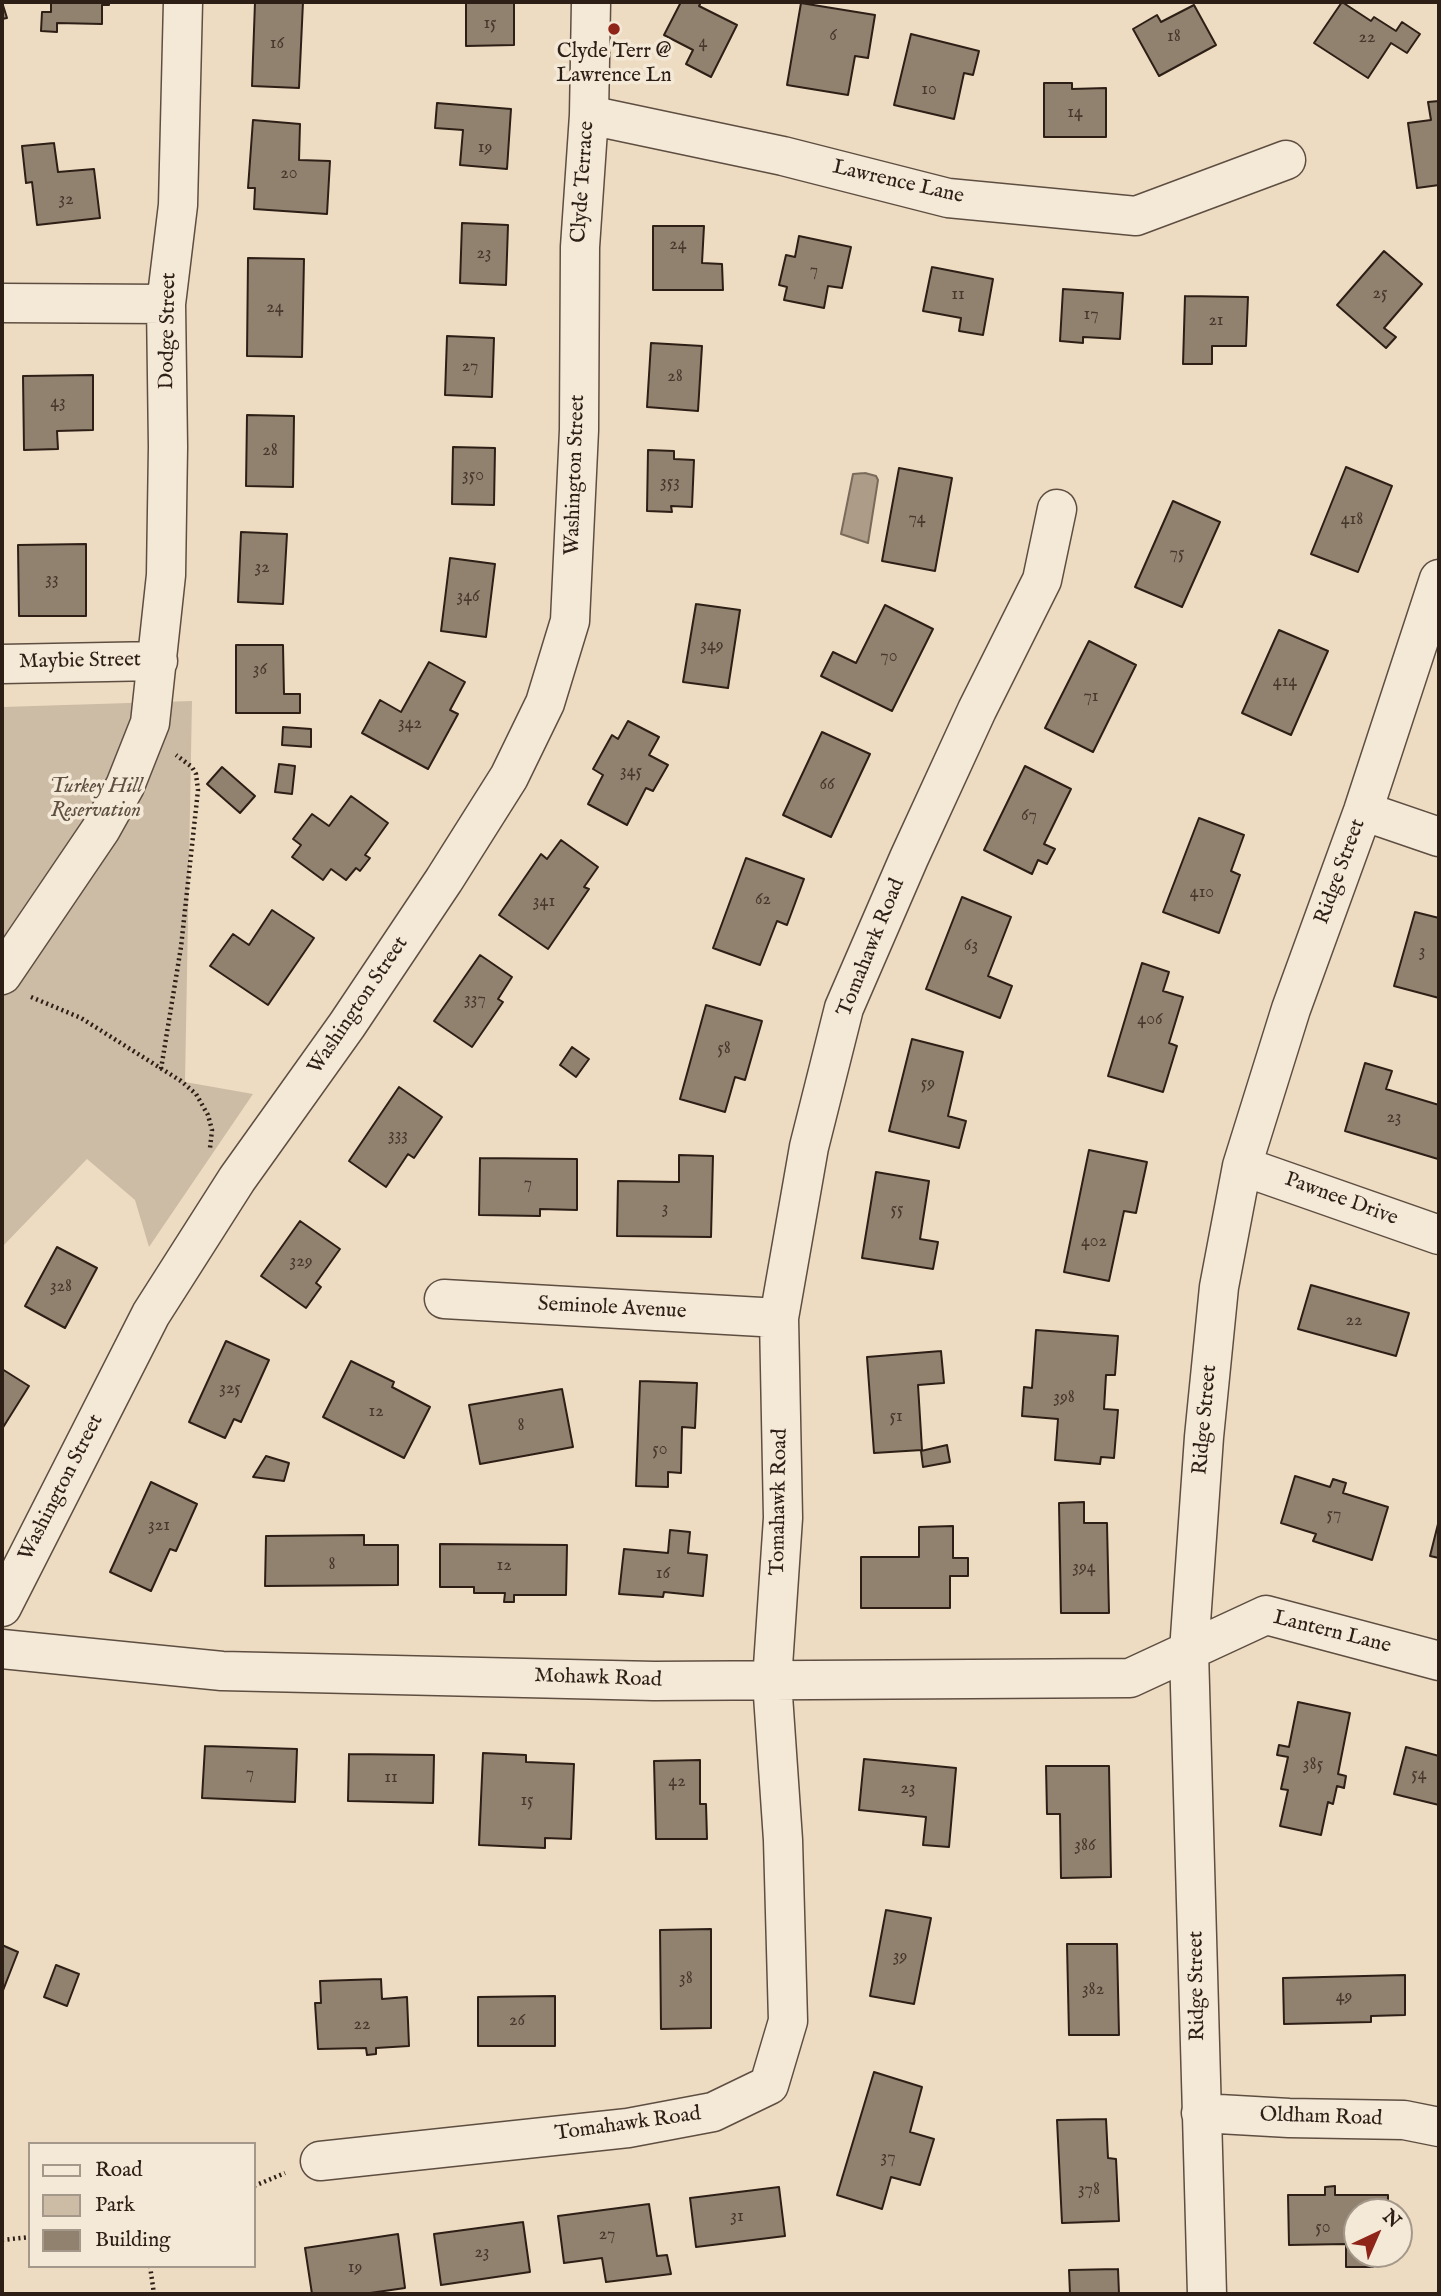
<!DOCTYPE html>
<style>
body{margin:0}
#map{position:relative;width:1441px;height:2296px;overflow:hidden;background:#eedcc2;font-family:"IM FELL English",serif}
canvas{display:block}
.frame{position:absolute;inset:0;border:4px solid #2d1f16;pointer-events:none}
.legend{position:absolute;left:28px;top:2142px;width:228px;height:126px;box-sizing:border-box;background:#f4e8d7;border:2px solid #a4988a;margin:0;padding:9px 12px;list-style:none;font-size:21px;color:#2d1f16}
.legend li{display:flex;align-items:center;gap:14px;height:35px}
.legend b{width:35px;border:2px solid #a4988a}
.north{position:absolute;left:1343px;top:2198px;width:70px;height:70px;box-sizing:border-box;background:#f4e8d7;border:2px solid #a4988a;border-radius:50%;rotate:44deg;font-size:19px;font-weight:700;line-height:28px;text-align:center;color:#2d1f16}
.north::after{content:'';display:block;margin:auto;width:24px;height:32px;background:#8f2418;clip-path:polygon(50% 0,100% 100%,50% 72%,0 100%)}
</style>
<div id="map">
<canvas width="1441" height="2296"></canvas>
<div class="frame"></div>
<ul class="legend">
<li><b style="height:9px;background:#f4e8d7"></b>Road</li>
<li><b style="height:19px;background:#cdbca5"></b>Park</li>
<li><b style="height:19px;background:#91816f"></b>Building</li>
</ul>
<div class="north">N</div>
</div>
<script>
const context = document.querySelector('canvas').getContext('2d');
context.lineJoin = 'round';
function fillPath(path, color) {
  context.fillStyle = color;
  context.fill(path, 'evenodd');
}
function shape(rows) {
  const path = new Path2D();
  for (const r of rows) {
    path.moveTo(r[0], r[1]);
    for (let i = 2; i < r.length; i += 2) path.lineTo(r[i], r[i + 1]);
  }
  return path;
}
function stroke(path, color, width, dash) {
  context.strokeStyle = color;
  context.lineWidth = width;
  context.lineCap = dash ? 'butt' : 'round';
  context.setLineDash(dash || []);
  context.stroke(path);
}
function label(font, color, halo, rows, align = 'center') {
  context.font = font + ' "IM FELL English",serif';
  context.lineWidth = 7;
  context.setLineDash([]);
  context.textBaseline = 'middle';
  context.strokeStyle = halo;
  context.fillStyle = color;
  for (const [text, x, y, turn = 0] of rows) {
    context.save();
    context.translate(x, y);
    context.rotate((+turn || 0) * Math.PI / 180);
    context.textAlign = isNaN(turn) ? turn : align;
    if (halo) context.strokeText(text, 0, 0);
    context.fillText(text, 0, 0);
    context.restore();
  }
}
const green = shape([
 [192,701,185,1082,253,1094,149,1247,135,1200,87,1159,2,1247,2,707]
]);
const water = shape([
 [865,473,876,476,878,480,868,543,841,534,853,474,865,473]
]);
const building = shape([
 [2,2,7,18,2,19,2,2],
 [51,2,109,2,109,5,102,5,102,24,57,23,57,32,41,31,42,12,51,12,51,2],
 [255,2,303,2,299,88,252,86,255,2],
 [466,2,514,2,514,45,466,46,466,2],
 [681,2,701,2,699,6,737,25,711,77,686,64,693,50,664,35,681,2],
 [1342,2,1371,21,1374,17,1396,31,1402,22,1420,34,1407,53,1391,43,1368,78,1314,43,1342,2],
 [801,3,875,15,868,58,855,56,848,95,787,85,801,3],
 [1194,5,1216,45,1159,76,1133,29,1157,15,1161,22,1194,5],
 [911,34,979,51,973,75,964,73,954,119,894,105,911,34],
 [1044,83,1072,83,1072,89,1106,88,1106,137,1044,137,1044,83],
 [1439,101,1439,185,1417,188,1408,123,1431,120,1428,102,1439,101],
 [437,103,511,109,507,169,460,165,463,130,435,128,437,103],
 [253,120,300,124,299,160,330,161,327,214,254,209,255,188,248,188,253,120],
 [54,143,58,172,94,169,100,218,37,225,32,182,26,183,22,146,54,143],
 [462,223,508,225,506,285,460,283,462,223],
 [653,226,704,226,702,263,722,264,723,290,653,290,653,226],
 [799,236,851,247,842,288,828,286,824,308,784,300,787,287,779,285,786,255,795,257,799,236],
 [1384,251,1422,284,1384,328,1396,337,1386,348,1337,305,1384,251],
 [248,258,304,259,302,357,247,356,248,258],
 [932,267,993,279,983,335,959,331,961,318,923,311,932,267],
 [1063,289,1123,293,1120,339,1083,337,1083,343,1060,341,1063,289],
 [1185,296,1248,297,1246,346,1212,346,1212,364,1183,364,1185,296],
 [447,336,494,338,492,397,445,395,447,336],
 [651,343,702,346,698,411,647,407,651,343],
 [93,375,93,430,57,431,58,449,24,450,23,376,93,375],
 [247,415,294,416,293,487,246,486,247,415],
 [453,447,495,448,494,505,452,504,453,447],
 [648,450,674,451,674,459,694,460,692,507,671,506,672,512,647,511,648,450],
 [1346,467,1392,486,1358,572,1311,554,1346,467],
 [899,468,952,478,935,571,882,561,899,468],
 [1173,501,1220,522,1182,607,1135,587,1173,501],
 [241,532,287,534,283,604,238,602,241,532],
 [86,544,86,616,19,616,18,545,86,544],
 [450,558,495,564,486,637,441,631,450,558],
 [696,604,740,610,728,688,683,682,696,604],
 [885,605,933,629,892,711,821,676,833,652,856,663,885,605],
 [1279,630,1328,651,1291,735,1242,713,1279,630],
 [1089,641,1136,665,1093,752,1045,728,1089,641],
 [236,645,283,645,284,694,300,694,300,713,236,713,236,645],
 [429,662,465,682,450,710,458,714,428,769,362,733,380,700,401,712,429,662],
 [628,721,659,737,649,755,668,765,653,791,646,788,627,825,588,804,603,775,593,769,612,735,618,739,628,721],
 [283,727,311,729,311,747,282,745,283,727],
 [822,732,870,754,831,837,783,815,822,732],
 [279,764,295,766,292,794,275,792,279,764],
 [1025,766,1071,789,1044,844,1055,849,1047,864,1038,860,1032,874,984,850,1025,766],
 [222,767,255,796,240,813,207,784,222,767],
 [351,796,388,823,365,855,370,858,360,871,356,868,346,880,331,869,323,880,292,857,301,845,293,839,312,814,329,826,351,796],
 [1199,818,1244,835,1231,871,1240,875,1219,933,1163,912,1199,818],
 [561,840,598,867,584,887,589,889,548,949,499,915,541,854,547,859,561,840],
 [746,858,804,879,787,925,777,921,760,965,713,948,746,858],
 [962,897,1011,917,988,976,1012,986,1000,1018,926,989,962,897],
 [272,910,314,938,268,1005,210,966,233,934,249,945,272,910],
 [1415,912,1439,918,1439,998,1394,986,1415,912],
 [480,955,512,977,498,999,503,1002,472,1047,434,1021,480,955],
 [1142,963,1169,972,1163,991,1183,997,1169,1043,1177,1046,1163,1092,1108,1076,1142,963],
 [706,1005,762,1021,745,1080,735,1077,725,1112,680,1099,706,1005],
 [912,1039,963,1052,948,1116,966,1121,959,1148,889,1131,912,1039],
 [572,1047,589,1059,576,1077,560,1065,572,1047],
 [1365,1063,1392,1071,1386,1089,1439,1105,1438,1159,1345,1131,1365,1063],
 [399,1087,442,1117,414,1158,408,1154,386,1187,349,1161,399,1087],
 [1089,1150,1147,1162,1136,1213,1124,1211,1109,1281,1064,1272,1089,1150],
 [679,1155,713,1156,711,1237,617,1236,618,1181,679,1182,679,1155],
 [480,1158,577,1159,577,1210,540,1209,540,1216,479,1215,480,1158],
 [876,1172,929,1181,920,1239,938,1242,933,1269,862,1258,876,1172],
 [300,1221,340,1249,316,1283,321,1287,306,1308,261,1276,300,1221],
 [57,1247,97,1268,65,1328,25,1306,57,1247],
 [1311,1285,1409,1313,1396,1356,1298,1329,1311,1285],
 [1036,1330,1118,1336,1115,1375,1106,1375,1104,1409,1118,1410,1114,1458,1101,1457,1100,1464,1055,1460,1058,1419,1022,1416,1024,1387,1032,1388,1036,1330],
 [226,1341,269,1360,241,1422,234,1419,225,1438,189,1422,226,1341],
 [941,1351,944,1383,918,1385,922,1450,874,1453,867,1357,941,1351],
 [351,1361,394,1382,392,1387,430,1407,404,1458,323,1417,351,1361],
 [2,1369,29,1386,2,1429,2,1369],
 [640,1381,697,1383,695,1428,682,1427,681,1473,668,1472,668,1487,636,1486,640,1381],
 [562,1389,573,1447,480,1464,469,1405,562,1389],
 [947,1445,950,1462,923,1467,921,1451,947,1445],
 [266,1456,289,1463,284,1481,253,1477,266,1456],
 [1295,1476,1330,1487,1333,1479,1346,1483,1343,1493,1388,1507,1372,1560,1313,1541,1316,1534,1281,1523,1295,1476],
 [151,1482,197,1504,176,1551,170,1549,151,1591,110,1572,151,1482],
 [1084,1502,1084,1523,1107,1523,1109,1613,1061,1613,1059,1503,1084,1502],
 [1439,1520,1439,1558,1430,1556,1439,1520],
 [953,1526,953,1558,968,1558,968,1576,950,1576,950,1608,861,1608,861,1557,919,1557,919,1527,953,1526],
 [670,1530,690,1532,688,1553,707,1555,703,1596,664,1592,663,1597,619,1594,624,1549,668,1553,670,1530],
 [364,1535,364,1545,398,1545,398,1585,265,1586,266,1536,364,1535],
 [440,1544,567,1545,566,1595,514,1595,514,1602,504,1602,505,1593,474,1593,474,1587,440,1587,440,1544],
 [1298,1702,1350,1713,1338,1774,1346,1776,1344,1788,1337,1786,1333,1804,1328,1802,1321,1835,1280,1826,1288,1790,1281,1789,1288,1757,1277,1755,1279,1745,1289,1747,1298,1702],
 [205,1746,297,1749,295,1802,202,1798,205,1746],
 [1406,1747,1439,1756,1439,1805,1394,1794,1406,1747],
 [483,1753,526,1755,526,1762,574,1764,571,1839,545,1838,545,1848,479,1845,483,1753],
 [349,1754,434,1755,433,1803,348,1801,349,1754],
 [864,1759,956,1768,949,1847,923,1845,926,1817,859,1810,864,1759],
 [700,1760,700,1804,706,1804,707,1839,656,1839,654,1761,700,1760],
 [1046,1766,1109,1766,1111,1877,1061,1878,1060,1814,1047,1814,1046,1766],
 [886,1910,931,1918,914,2004,870,1996,886,1910],
 [711,1929,711,2028,661,2029,660,1930,711,1929],
 [1067,1944,1117,1944,1119,2035,1069,2035,1067,1944],
 [2,1945,18,1952,2,1993,2,1945],
 [56,1965,79,1974,67,2006,44,1997,56,1965],
 [1405,1975,1405,2015,1371,2016,1371,2022,1284,2024,1283,1978,1405,1975],
 [381,1979,382,1999,407,1997,409,2046,376,2048,376,2054,367,2055,366,2048,318,2049,315,2003,321,2003,320,1981,381,1979],
 [555,1996,555,2046,478,2046,478,1997,555,1996],
 [874,2072,922,2087,910,2132,934,2139,920,2185,891,2177,882,2209,837,2195,874,2072],
 [1106,2119,1108,2158,1116,2159,1119,2221,1062,2223,1057,2120,1106,2119],
 [1335,2186,1335,2195,1388,2195,1388,2212,1357,2212,1357,2254,1373,2254,1373,2267,1346,2267,1346,2244,1289,2245,1288,2195,1325,2195,1325,2187,1335,2186],
 [779,2187,785,2236,696,2247,690,2198,779,2187],
 [649,2204,657,2256,667,2255,671,2274,606,2282,602,2258,564,2263,558,2216,649,2204],
 [523,2222,530,2272,441,2285,434,2234,523,2222],
 [398,2234,405,2288,363,2294,312,2294,305,2248,398,2234],
 [1118,2269,1119,2294,1070,2294,1069,2270,1118,2269]
]);
const path = shape([
 [31,997,81,1018,181,1081,196,1094,208,1115,212,1130,210,1148],
 [161,1069,181,947,198,790,196,774,192,767,176,755],
 [254,2186,285,2173],
 [2,2240,30,2237],
 [150,2266,154,2294]
]);
const minor = shape([
 [589,115,783,156,948,198,1136,216,1286,160],
 [2,303,166,304],
 [2,664,158,661],
 [1363,811,1439,837],
 [2,975,101,829,125,786,150,723,166,575,168,447,166,304,178,205,183,2],
 [1242,1166,1439,1235],
 [444,1299,779,1318],
 [2,1607,151,1314,237,1179,347,1025,444,880,509,777,545,703,570,621,579,430,580,247,589,115,591,2],
 [2,1649,222,1671,654,1681,1130,1678,1266,1615,1439,1661],
 [1201,2113,1289,2118,1404,2120,1439,2127],
 [320,2161,628,2128,713,2112,769,2085,788,2021,783,1840,772,1681,783,1518,779,1318,809,1147,844,1008,909,858,977,710,1042,580,1057,509],
 [1207,2294,1189,1651,1204,1437,1219,1287,1242,1166,1291,1009,1363,811,1439,579]
]);
const markers = [
 [614,29,7,"#8f2418"]
];
const numberNames = [
 ["15",490,24],
 ["6",833,36],
 ["18",1174,37],
 ["22",1367,38],
 ["4",703,43],
 ["16",277,44],
 ["10",929,90],
 ["14",1075,113],
 ["19",485,148],
 ["20",289,174],
 ["32",66,200],
 ["24",678,245],
 ["23",484,254],
 ["7",814,271],
 ["25",1380,294],
 ["11",958,295],
 ["24",275,308],
 ["17",1091,315],
 ["21",1216,321],
 ["27",470,367],
 ["28",675,377],
 ["43",58,403],
 ["28",270,451],
 ["350",473,476],
 ["353",670,483],
 ["74",917,519],
 ["418",1352,520],
 ["75",1177,554],
 ["32",262,568],
 ["33",52,580],
 ["346",468,597],
 ["349",712,646],
 ["70",889,657],
 ["36",260,670],
 ["414",1285,682],
 ["71",1091,697],
 ["342",410,724],
 ["345",631,772],
 ["66",827,785],
 ["67",1029,816],
 ["410",1202,893],
 ["62",763,900],
 ["341",544,902],
 ["63",971,946],
 ["3",1422,952],
 ["337",475,1000],
 ["406",1150,1020],
 ["58",724,1049],
 ["59",928,1084],
 ["23",1394,1118],
 ["333",398,1136],
 ["7",528,1184],
 ["3",665,1209],
 ["55",897,1210],
 ["402",1094,1242],
 ["329",301,1262],
 ["328",61,1287],
 ["22",1354,1321],
 ["325",230,1389],
 ["398",1064,1398],
 ["12",376,1412],
 ["51",896,1417],
 ["8",521,1426],
 ["50",660,1450],
 ["57",1334,1515],
 ["321",159,1526],
 ["8",332,1565],
 ["12",504,1566],
 ["394",1084,1568],
 ["16",663,1574],
 ["385",1313,1765],
 ["7",250,1774],
 ["54",1419,1775],
 ["11",391,1778],
 ["42",677,1782],
 ["23",908,1789],
 ["15",527,1801],
 ["386",1085,1846],
 ["39",900,1957],
 ["38",686,1979],
 ["382",1093,1990],
 ["49",1344,1997],
 ["26",517,2021],
 ["22",362,2025],
 ["37",888,2158],
 ["378",1089,2190],
 ["31",737,2217],
 ["50",1323,2228],
 ["27",607,2235],
 ["23",482,2253],
 ["19",355,2268]
];
const poiNames = [
 ["Clyde Terr @",614,53],
 ["Lawrence Ln",614,77]
];
const streetNames = [
 ["Clyde Terrace",584,182,-86],
 ["Lawrence Lane",898,183,13],
 ["Dodge Street",169,331,-89],
 ["Washington Street",576,475,-88],
 ["Maybie Street",80,662,-1],
 ["Ridge Street",1341,872,-70],
 ["Tomahawk Road",872,948,-68],
 ["Washington Street",359,1006,-56],
 ["Pawnee Drive",1341,1200,20],
 ["Seminole Avenue",612,1309,3],
 ["Ridge Street",1206,1420,-85],
 ["Washington Street",62,1488,-63],
 ["Tomahawk Road",780,1502,-89],
 ["Lantern Lane",1332,1633,14],
 ["Mohawk Road",598,1679,2],
 ["Ridge Street",1198,1986,-91],
 ["Oldham Road",1321,2118,2],
 ["Tomahawk Road",628,2125,-8]
];
const parkNames = [
 ["Turkey Hill",96,788],
 ["Reservation",96,812]
];
fillPath(green, '#cdbca5');
fillPath(water, '#ac9c88');
stroke(water, '#796a5a', 2);
fillPath(building, '#91816f');
stroke(building, '#2d1f16', 2);
stroke(minor, '#5d4e41', 41);
stroke(path, '#2d1f16', 4.5, [2, 3.5]);
stroke(minor, '#f4e8d7', 38);
for (const [x, y, r, color] of markers) {
  const dot = new Path2D();
  dot.arc(x, y, r, 0, 2 * Math.PI);
  context.fillStyle = color;
  context.fill(dot);
  stroke(dot, '#f4e8d7', 2.5);
}
label('18px', '#46382c', null, numberNames);
label('21px', '#2d1f16', '#f4e8d7', poiNames);
label('21px', '#2d1f16', '#f4e8d7', streetNames);
label('italic 21px', '#5d4e41', '#f4e8d7', parkNames);
</script>
